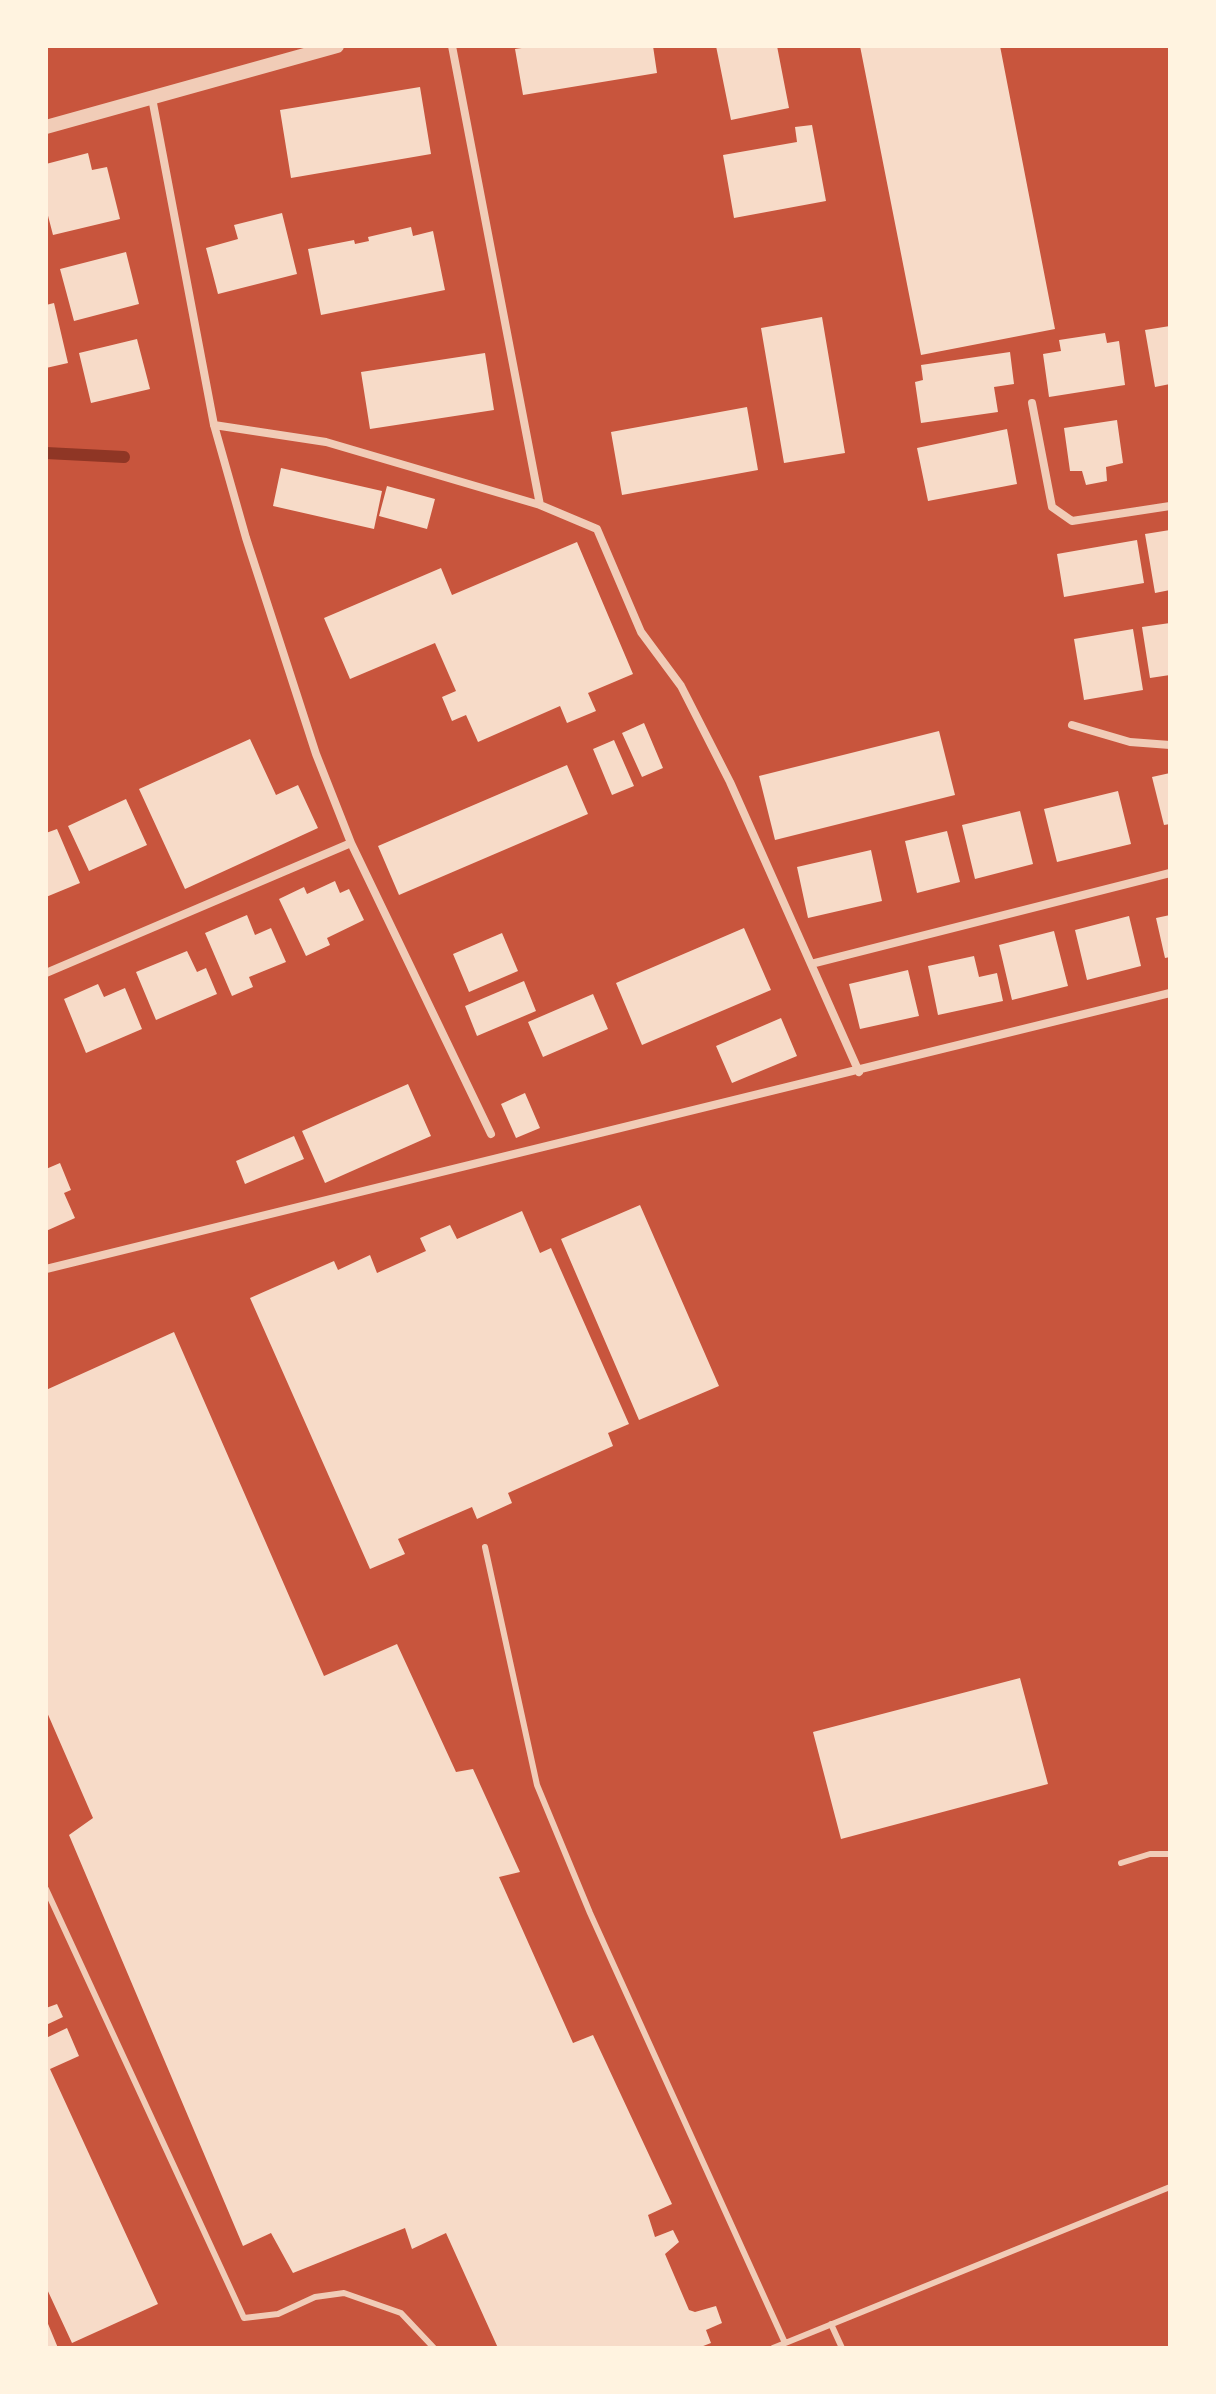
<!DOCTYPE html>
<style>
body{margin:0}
#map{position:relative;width:1216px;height:2394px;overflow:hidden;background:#c8553d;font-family:"PT Sans Narrow",sans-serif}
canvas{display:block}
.frame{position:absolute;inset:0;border:48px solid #fff3e0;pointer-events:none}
</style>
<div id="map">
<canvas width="1216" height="2394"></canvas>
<div class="frame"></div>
</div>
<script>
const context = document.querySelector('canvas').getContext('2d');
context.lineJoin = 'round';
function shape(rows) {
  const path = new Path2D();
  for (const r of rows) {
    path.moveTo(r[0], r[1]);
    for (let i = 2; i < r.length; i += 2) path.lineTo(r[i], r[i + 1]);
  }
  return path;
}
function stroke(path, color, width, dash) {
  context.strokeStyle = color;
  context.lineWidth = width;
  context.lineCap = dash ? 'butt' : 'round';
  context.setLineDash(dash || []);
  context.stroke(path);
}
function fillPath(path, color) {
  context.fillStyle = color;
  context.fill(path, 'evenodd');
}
const stream = shape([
 [46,453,124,457]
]);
const building = shape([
 [535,46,653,46,657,73,523,95,515,49],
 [716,46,777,46,789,108,731,120],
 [860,46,1000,46,1055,329,921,355],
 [420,87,431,154,291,178,280,110],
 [812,125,826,201,734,218,723,155,797,142,795,127],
 [88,153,92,170,107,167,120,219,53,235,46,208,46,164],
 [282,213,297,274,218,294,206,248,238,239,234,225],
 [411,227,413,236,433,231,445,290,321,315,308,249,354,240,355,244,369,241,368,237],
 [126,252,139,304,74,321,60,269],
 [54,303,68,363,46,368,46,305],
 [822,317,845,453,784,463,761,328],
 [1170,326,1170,384,1155,387,1145,330],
 [1105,333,1107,343,1119,341,1125,385,1049,397,1043,354,1061,351,1059,340],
 [137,339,150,389,91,403,79,353],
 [1010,352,1014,384,994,387,998,412,921,423,915,382,923,380,921,365],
 [485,353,494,410,370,429,361,372],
 [747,407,758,470,622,495,611,432],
 [1117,420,1123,463,1106,467,1107,481,1086,485,1082,471,1070,471,1064,428],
 [1007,429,1017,484,928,501,917,448],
 [281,468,382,491,374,529,273,506],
 [387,486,435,499,427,529,379,516],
 [1170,530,1170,590,1155,593,1145,534],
 [1137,540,1144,583,1064,597,1057,554],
 [577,542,633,674,588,693,596,711,567,723,560,706,478,742,466,715,452,721,442,697,456,691,435,643,350,679,324,618,441,568,452,595],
 [1170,623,1170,675,1150,678,1142,627],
 [1133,629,1143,690,1084,700,1074,639],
 [644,723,663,768,642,777,622,733],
 [939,731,955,795,775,840,759,776],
 [250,739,276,795,298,785,318,828,185,889,139,789],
 [614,740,634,786,612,795,593,749],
 [567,765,588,814,399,895,378,846],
 [1170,773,1170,824,1164,825,1152,777],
 [1118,791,1131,844,1057,862,1044,809],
 [126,799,147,845,89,871,68,826],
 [1020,811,1033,864,975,879,962,825],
 [57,829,80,883,46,897,46,833],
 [947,831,960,882,917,893,905,841],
 [871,850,882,901,808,918,797,867],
 [335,881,340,893,349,889,364,920,327,938,330,945,306,956,279,899,304,887,307,894],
 [247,915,255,935,271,928,286,962,249,977,253,987,232,996,205,933],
 [1170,915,1170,957,1165,958,1156,918],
 [1129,916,1141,966,1087,980,1075,930],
 [744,928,771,990,642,1045,616,983],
 [1054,931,1068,986,1012,1000,999,945],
 [502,933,518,971,469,992,453,954],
 [187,951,197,972,206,968,217,994,156,1020,136,972],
 [974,956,979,977,997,973,1003,1001,938,1015,928,966],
 [908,970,919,1016,860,1029,849,984],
 [524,981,536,1011,477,1036,465,1006],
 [98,984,104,997,125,988,142,1029,86,1053,64,999],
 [593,994,608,1029,543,1057,528,1022],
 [781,1018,797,1056,732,1083,716,1046],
 [408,1084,431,1136,325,1183,302,1131],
 [525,1093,540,1128,516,1138,501,1104],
 [294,1136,304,1159,245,1184,236,1161],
 [60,1163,71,1190,64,1193,75,1218,46,1231,46,1169],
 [640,1205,719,1386,639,1420,561,1239],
 [522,1211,540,1253,551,1248,629,1424,608,1433,613,1446,508,1493,512,1503,477,1519,472,1507,398,1539,405,1554,370,1569,250,1298,334,1261,338,1270,370,1255,377,1273,426,1251,420,1238,450,1225,457,1239],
 [174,1332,324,1676,397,1644,456,1772,473,1769,520,1872,499,1877,573,2043,593,2035,672,2204,648,2215,655,2237,673,2230,679,2242,665,2254,689,2310,695,2312,716,2306,722,2323,706,2330,711,2343,698,2348,498,2348,446,2233,412,2249,405,2228,293,2273,271,2233,243,2246,69,1835,93,1818,46,1710,46,1390],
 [1020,1678,1048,1784,841,1839,813,1732],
 [57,2004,63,2017,46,2025,46,2008],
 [67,2028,79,2056,50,2069,158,2304,72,2343,46,2287,46,2038],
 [46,2319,58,2348,46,2348]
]);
const service = shape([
 [485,1547,537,1785,590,1913,785,2343],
 [1121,1863,1150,1854,1170,1854],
 [46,1889,244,2318,278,2314,315,2297,344,2293,401,2313,434,2348],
 [831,2324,842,2348],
 [773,2348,1170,2187]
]);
const minor = shape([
 [452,46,540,505],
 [152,98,214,425,246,538,316,754,351,843,491,1134],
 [1032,403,1052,507,1072,521,1170,506],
 [214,425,326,442,540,505,597,529,641,632,681,686,730,782,859,1072],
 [1072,725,1130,742,1170,745],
 [811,964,1170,873],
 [46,973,351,843],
 [46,1269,1170,993]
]);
const tertiary = shape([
 [46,127,337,46]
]);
stroke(stream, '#8f3625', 12);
fillPath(building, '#f7dbc8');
stroke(service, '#f1ccb7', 6);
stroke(minor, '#f1ccb7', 8);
stroke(tertiary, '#f1ccb7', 14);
</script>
